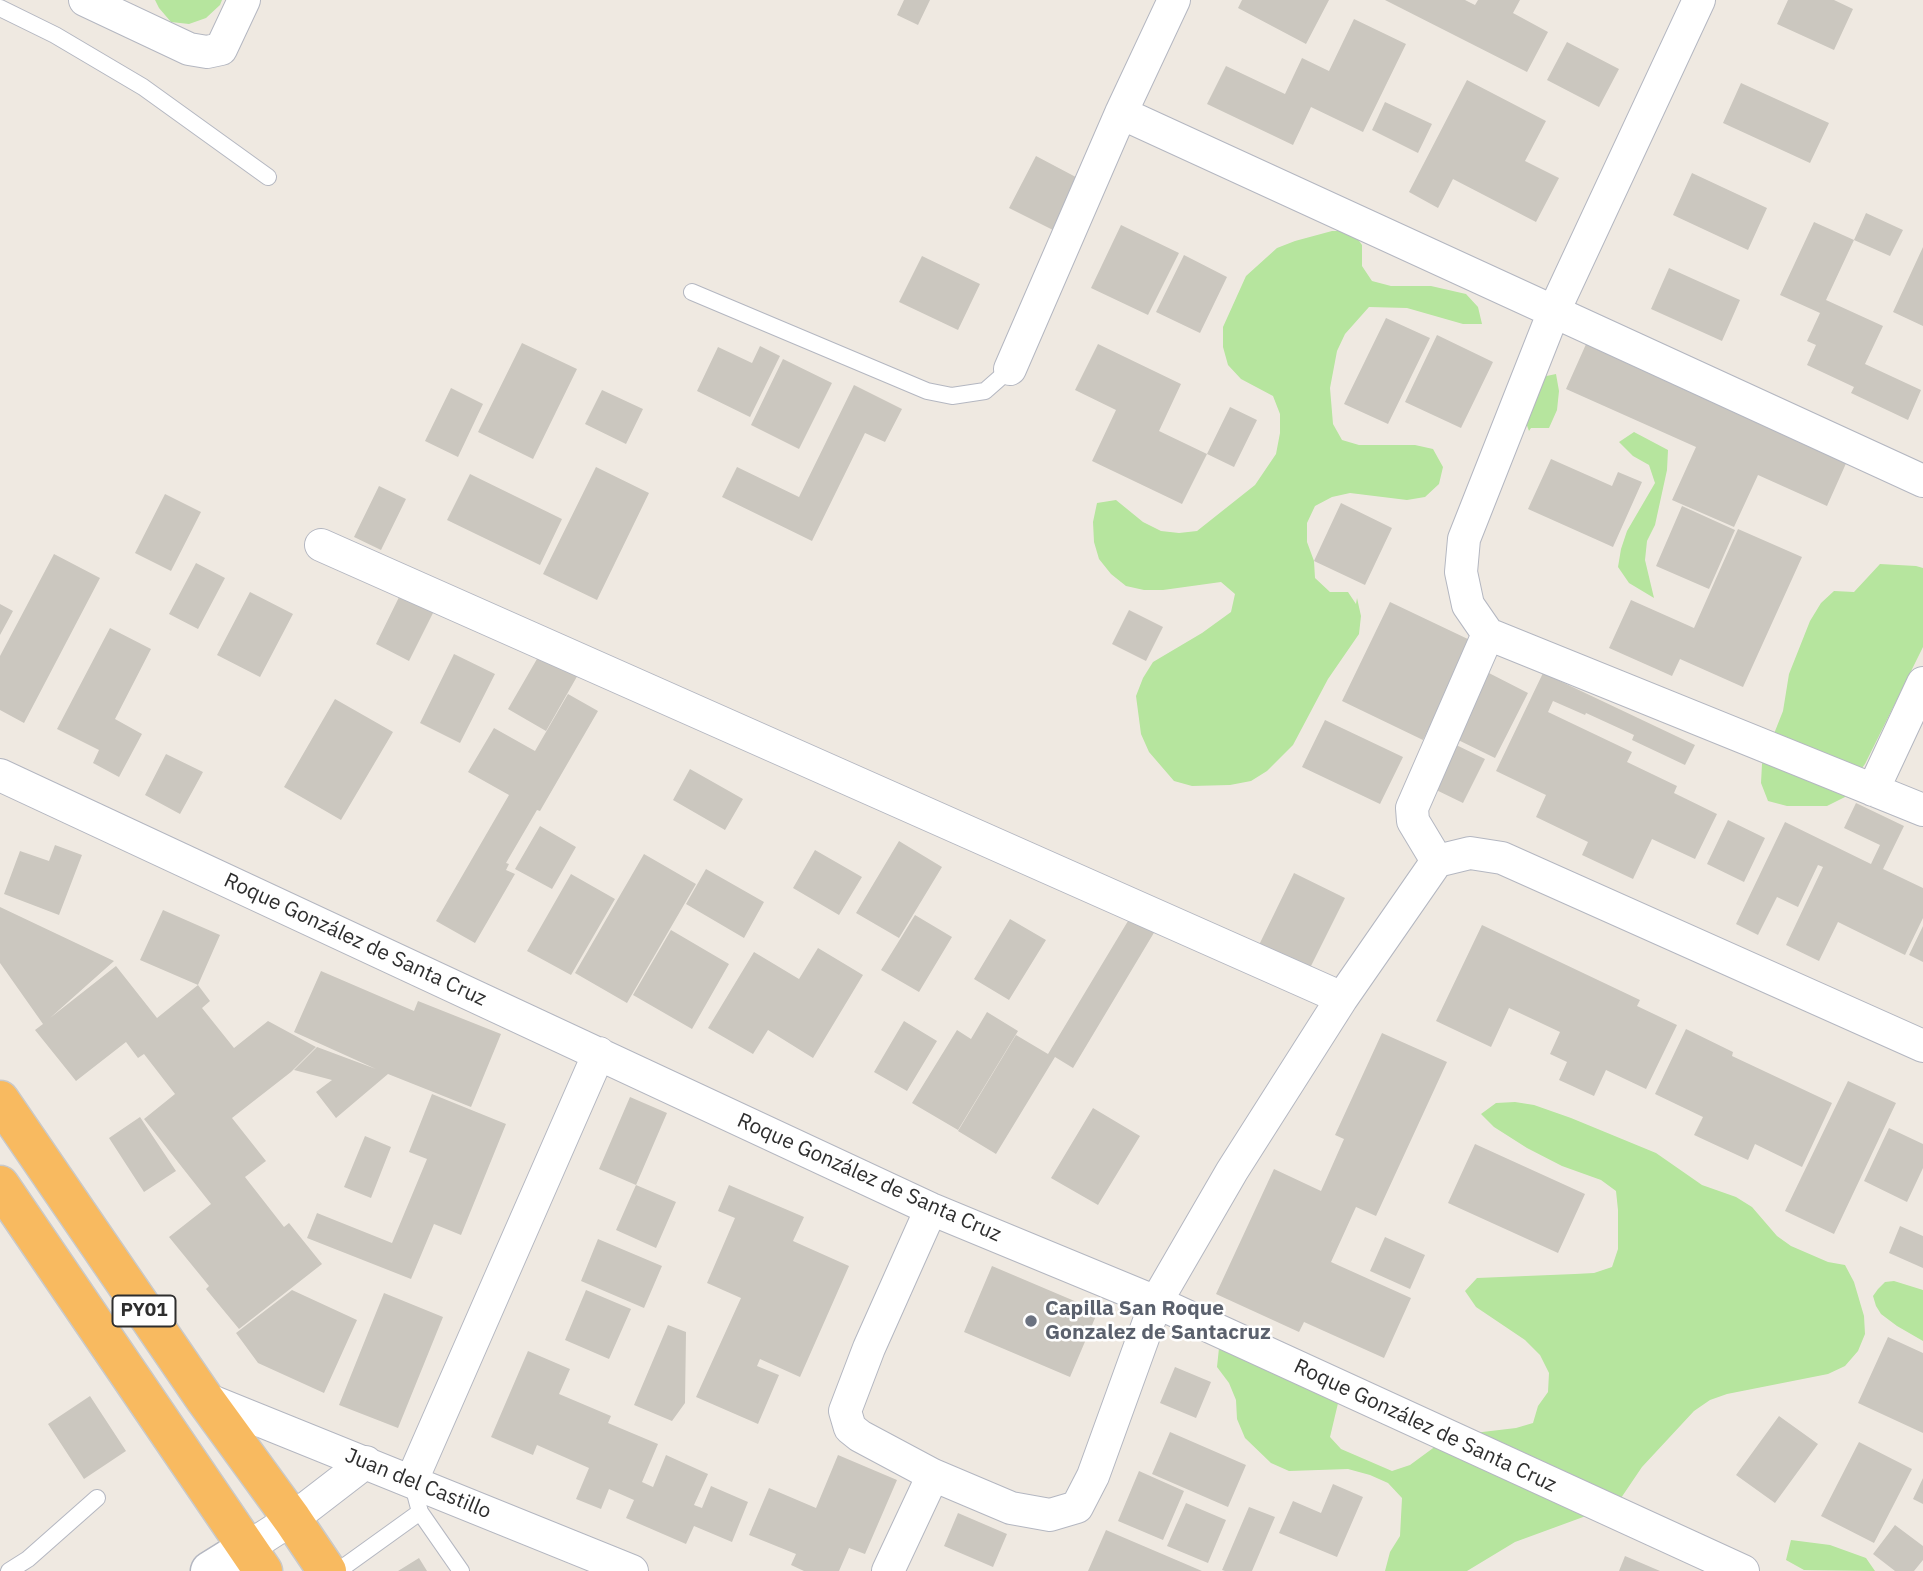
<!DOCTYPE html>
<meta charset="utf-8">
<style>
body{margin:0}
canvas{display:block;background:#efe9e1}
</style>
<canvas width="1923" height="1571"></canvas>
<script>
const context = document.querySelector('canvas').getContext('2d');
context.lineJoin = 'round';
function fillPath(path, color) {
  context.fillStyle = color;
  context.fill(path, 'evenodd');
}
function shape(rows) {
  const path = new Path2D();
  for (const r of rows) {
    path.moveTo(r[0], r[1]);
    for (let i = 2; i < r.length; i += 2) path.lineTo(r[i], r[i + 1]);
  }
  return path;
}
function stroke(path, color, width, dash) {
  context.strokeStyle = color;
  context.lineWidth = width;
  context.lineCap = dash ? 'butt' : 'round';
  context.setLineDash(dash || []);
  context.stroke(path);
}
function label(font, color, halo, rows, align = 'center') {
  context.font = font + ' "IBM Plex Sans",sans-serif';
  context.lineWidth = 5;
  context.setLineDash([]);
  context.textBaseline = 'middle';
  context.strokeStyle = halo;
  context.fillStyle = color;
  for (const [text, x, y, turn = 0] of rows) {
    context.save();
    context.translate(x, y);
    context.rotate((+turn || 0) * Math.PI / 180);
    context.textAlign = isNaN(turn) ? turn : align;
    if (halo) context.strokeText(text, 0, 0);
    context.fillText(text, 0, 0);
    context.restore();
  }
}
const green = shape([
 [155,0,222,0,220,5,206,18,189,24,171,22,159,8],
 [1332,231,1352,231,1362,245,1362,266,1372,281,1391,286,1431,286,1466,294,1478,307,1482,324,1463,324,1407,308,1369,307,1345,334,1337,351,1330,388,1333,424,1342,440,1359,445,1415,445,1433,449,1443,467,1439,484,1425,497,1407,500,1350,493,1332,497,1315,506,1307,523,1307,542,1314,561,1315,578,1330,592,1348,592,1356,604,1357,598,1361,616,1359,634,1328,679,1293,745,1267,771,1251,781,1230,785,1192,786,1174,781,1149,752,1141,734,1136,696,1143,678,1153,662,1202,633,1231,612,1235,594,1221,582,1163,590,1144,590,1126,586,1111,574,1099,559,1094,542,1093,522,1097,503,1116,500,1143,522,1161,531,1179,533,1197,531,1255,485,1276,454,1280,433,1280,414,1273,396,1241,379,1228,365,1223,347,1223,327,1246,276,1277,248,1295,241],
 [1556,374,1559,391,1557,410,1549,428,1531,428,1529,431,1522,412,1537,378],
 [1634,432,1668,450,1667,470,1655,525,1647,541,1645,560,1654,598,1629,583,1618,567,1621,549,1627,531,1655,483,1649,465,1633,456,1619,442],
 [1880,564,1916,566,1923,568,1923,647,1865,764,1853,780,1845,797,1827,806,1787,806,1768,801,1761,783,1762,764,1783,711,1789,674,1810,621,1821,603,1834,591,1854,592],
 [1515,1102,1534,1105,1571,1118,1656,1153,1702,1185,1736,1197,1752,1207,1777,1236,1791,1246,1828,1262,1845,1265,1854,1282,1864,1316,1865,1334,1858,1351,1845,1366,1828,1374,1727,1394,1710,1400,1694,1411,1642,1467,1621,1498,1605,1509,1515,1542,1467,1571,1385,1571,1390,1552,1400,1536,1402,1498,1388,1483,1370,1475,1348,1469,1289,1471,1271,1463,1245,1438,1237,1419,1236,1400,1229,1383,1217,1367,1219,1348,1339,1399,1330,1437,1341,1449,1392,1471,1410,1465,1440,1443,1457,1435,1516,1428,1533,1423,1538,1406,1548,1392,1549,1373,1540,1355,1525,1340,1476,1307,1465,1291,1477,1278,1575,1274,1594,1273,1612,1267,1618,1249,1618,1210,1616,1191,1601,1180,1562,1166,1527,1148,1494,1127,1481,1114,1496,1103],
 [1894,1281,1923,1290,1923,1341,1897,1326,1881,1314,1876,1306,1873,1296,1878,1289,1885,1282],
 [1791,1540,1830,1545,1866,1558,1875,1571,1804,1570,1786,1560]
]);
const building = shape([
 [904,0,930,0,918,25,897,15],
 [1242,0,1329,0,1306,44,1238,8],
 [1385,0,1465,0,1475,5,1478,0,1520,0,1513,13,1548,32,1527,72],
 [1788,0,1834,0,1853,9,1834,50,1777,24],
 [1354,19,1406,44,1363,132,1311,107,1293,145,1207,104,1226,66,1285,94,1302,58,1329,71],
 [1567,42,1619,69,1599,107,1547,80],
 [1467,80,1546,121,1525,161,1559,178,1536,222,1453,179,1438,208,1409,192],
 [1741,83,1829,123,1810,163,1723,123],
 [1385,102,1432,124,1418,153,1372,130],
 [1036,156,1089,184,1063,235,1009,208],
 [1692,173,1767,208,1748,250,1673,215],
 [1866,213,1903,230,1890,256,1854,240],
 [1814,222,1854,240,1826,300,1883,326,1865,364,1921,390,1908,420,1851,393,1854,387,1807,365,1816,345,1807,341,1820,313,1780,295],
 [1121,225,1179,253,1148,315,1091,288],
 [1923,247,1923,326,1893,312],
 [1184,255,1227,277,1200,333,1156,312],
 [922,256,980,284,958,330,899,302],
 [1669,268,1740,300,1722,341,1651,309],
 [1386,318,1430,338,1388,424,1344,404],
 [1591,333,1852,450,1827,506,1758,475,1734,527,1672,500,1696,447,1566,389],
 [1437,335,1493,362,1461,428,1405,402],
 [522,343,577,369,533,459,478,432],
 [1098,344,1181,384,1159,431,1207,454,1182,504,1092,461,1116,410,1075,390],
 [760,346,780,356,750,417,697,391,718,347,752,363],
 [783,359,832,383,799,449,751,425],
 [854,385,902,409,885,442,865,433,812,541,722,497,737,467,799,497],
 [451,388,483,404,458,457,425,441],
 [602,390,643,409,626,444,585,424],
 [1230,407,1257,420,1234,467,1207,454],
 [1551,459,1612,486,1618,472,1642,482,1613,547,1528,509],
 [596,467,649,493,597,600,543,574],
 [470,474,562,519,540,565,447,520],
 [379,486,406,499,381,550,354,537],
 [165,494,201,512,171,571,135,553],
 [1341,503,1392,528,1365,585,1314,561],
 [1682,506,1735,530,1709,589,1656,566],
 [1738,529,1802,557,1743,687,1680,659,1672,676,1609,648,1631,600,1694,628],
 [54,554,100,578,24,723,0,710,0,656],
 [196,563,225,578,198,629,169,614],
 [403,589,437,605,409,661,376,644],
 [250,592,293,614,260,677,217,655],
 [1390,602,1472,641,1423,740,1342,701],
 [0,604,13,611,0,635],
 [1129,610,1163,627,1146,661,1112,644],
 [110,628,151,649,115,719,142,734,119,777,93,763,99,750,57,729],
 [541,652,579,673,546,731,508,709],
 [454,654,495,674,460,743,420,723],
 [1485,671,1528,693,1495,758,1452,737],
 [1543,673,1695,745,1685,765,1632,740,1634,735,1586,713,1585,715,1553,701,1548,712,1632,752,1627,762,1677,786,1674,793,1717,814,1695,859,1652,839,1633,879,1582,855,1588,842,1536,817,1546,795,1496,771],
 [568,694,598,711,540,811,537,810,506,863,509,864,506,870,515,874,475,943,436,921,509,795,468,772,494,728,535,751],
 [335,699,393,732,341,820,284,787],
 [1325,720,1403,757,1380,804,1302,767],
 [1450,742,1485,759,1463,803,1428,786],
 [166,754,203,772,180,814,145,795],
 [690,769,743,799,725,830,673,800],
 [1856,803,1904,826,1883,869,1923,888,1923,918,1905,955,1838,922,1819,961,1786,945,1823,867,1818,865,1798,907,1777,897,1758,935,1736,924,1785,822,1871,864,1880,845,1844,828],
 [1728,820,1765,838,1744,882,1707,864],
 [540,826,576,847,552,889,515,869],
 [899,841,942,867,899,938,856,913],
 [55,845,82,855,59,915,4,894,20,851,49,861],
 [815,850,862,877,839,915,793,888],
 [644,854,696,884,627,1003,575,973],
 [706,869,764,902,744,938,686,904],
 [1294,873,1345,898,1309,970,1259,945],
 [571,874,615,899,571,975,527,951],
 [0,907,114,961,50,1018,116,966,157,1018,198,985,210,1001,202,1008,234,1048,268,1021,316,1047,291,1072,232,1118,266,1161,245,1177,284,1227,289,1223,322,1264,239,1329,206,1289,209,1286,169,1237,211,1204,144,1119,175,1094,144,1054,138,1058,126,1042,76,1081,35,1030,43,1024,0,963],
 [163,910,220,935,198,985,140,960],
 [915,915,952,937,919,992,881,970],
 [1131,916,1155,931,1073,1068,1055,1057,996,1154,958,1131,1016,1035,1048,1054],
 [1010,919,1046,940,1009,1000,974,979],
 [1482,925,1640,1000,1637,1006,1677,1025,1646,1089,1606,1070,1594,1096,1559,1080,1567,1062,1550,1054,1560,1032,1509,1008,1491,1047,1436,1021],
 [1923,926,1923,962,1909,955],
 [671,930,729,964,692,1029,633,995],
 [818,948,863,975,813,1058,768,1030,753,1054,708,1028,754,952,799,979],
 [321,971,414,1011,418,1001,501,1034,471,1107,388,1074,336,1118,316,1092,332,1080,294,1070,317,1047,376,1069,294,1032],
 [987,1012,1018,1031,958,1130,912,1103,957,1030,971,1039],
 [904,1021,937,1041,907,1091,874,1072],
 [1686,1029,1733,1052,1732,1056,1832,1103,1802,1167,1755,1144,1748,1160,1694,1135,1703,1117,1655,1094],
 [1382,1033,1447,1062,1376,1216,1356,1207,1331,1262,1411,1298,1384,1358,1304,1322,1299,1332,1216,1294,1274,1169,1321,1191,1344,1139,1335,1135],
 [1848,1081,1896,1103,1834,1234,1785,1211],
 [432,1094,506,1124,461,1235,434,1224,411,1279,307,1238,317,1213,392,1243,427,1159,409,1152],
 [630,1097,667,1113,636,1185,599,1169],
 [1093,1108,1140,1136,1098,1205,1051,1178],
 [140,1117,176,1171,144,1192,109,1138],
 [1889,1128,1923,1144,1923,1168,1907,1202,1864,1181],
 [365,1136,391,1147,371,1198,344,1187],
 [1475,1144,1585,1194,1558,1253,1448,1203],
 [636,1185,676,1202,656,1248,616,1230],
 [729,1185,804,1217,793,1241,849,1266,800,1377,760,1359,757,1366,779,1375,758,1424,696,1397,741,1298,707,1283,735,1218,718,1211],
 [1900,1226,1923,1236,1923,1268,1889,1253],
 [1385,1237,1425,1255,1410,1289,1370,1271],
 [598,1239,662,1266,644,1308,581,1281],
 [992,1266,1098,1311,1070,1377,964,1332],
 [292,1290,357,1320,324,1393,258,1363,236,1333],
 [586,1290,631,1309,609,1359,565,1340],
 [384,1293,443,1317,398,1428,339,1405],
 [668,1325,686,1332,685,1403,672,1421,634,1405],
 [1888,1337,1923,1353,1923,1433,1858,1403],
 [528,1351,570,1369,559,1394,611,1416,608,1423,658,1444,642,1482,653,1487,666,1455,708,1474,694,1505,702,1508,711,1486,748,1502,732,1542,694,1526,686,1544,626,1518,634,1500,609,1489,601,1509,576,1499,589,1468,537,1445,533,1455,491,1437],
 [1175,1367,1211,1382,1196,1418,1160,1403],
 [90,1396,126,1451,84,1479,48,1424],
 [1779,1416,1818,1444,1775,1503,1736,1475],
 [1170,1432,1246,1465,1228,1507,1152,1474],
 [1859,1442,1912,1469,1874,1543,1821,1516],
 [838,1455,897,1480,865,1554,849,1548,839,1571,804,1571,791,1565,796,1554,749,1535,769,1488,816,1508],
 [1139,1471,1184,1491,1163,1540,1118,1521],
 [1923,1478,1923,1504,1913,1499],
 [1333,1484,1363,1497,1337,1557,1279,1533,1293,1501,1321,1513],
 [1186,1503,1226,1520,1208,1563,1167,1546],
 [1249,1507,1275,1517,1252,1571,1225,1571,1222,1570],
 [958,1513,1007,1534,993,1567,944,1546],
 [1895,1525,1923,1546,1923,1560,1914,1571,1895,1571,1873,1554],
 [1106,1530,1202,1571,1088,1571],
 [1625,1556,1660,1571,1619,1571],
 [419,1558,427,1571,398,1571]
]);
const service = shape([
 [0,8,55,35,143,87,268,177],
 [692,292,927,391,952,396,985,391,1010,369],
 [412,1482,420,1512,461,1571],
 [9,1571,28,1559,97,1498],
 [338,1571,420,1512]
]);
const minor = shape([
 [85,0,189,49,207,52,221,49,244,0],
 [1699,0,1554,311,1464,539,1461,572,1468,605,1488,634,1923,810],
 [1121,113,1923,481],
 [1010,369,1121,113,1174,0],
 [321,545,1342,998],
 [0,775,931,1209,1156,1302,1743,1571],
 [1873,790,1923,683],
 [1437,861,1413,821,1412,808,1488,634],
 [931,1209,869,1348,845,1411,850,1428,860,1436,933,1475,1011,1508,1050,1515,1077,1507,1093,1476,1156,1302,1232,1171,1342,998,1437,861,1470,853,1502,858,1923,1046],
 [204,1398,632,1571],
 [412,1480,599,1053],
 [247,1548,292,1519,366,1462],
 [888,1571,933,1475]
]);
const tertiary = shape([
 [210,1571,247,1548]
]);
const trunk = shape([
 [0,1100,204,1398,292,1519,327,1571],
 [0,1185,263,1571]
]);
const markers = [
 [1031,1321,7,"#6b7280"]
];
const shields = [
 [144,1311,63]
];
const shieldNames = [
 ["PY01",144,1311]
];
const streetNames = [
 ["Roque González de Santa Cruz",355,940,25],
 ["Roque González de Santa Cruz",869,1178,24],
 ["Roque González de Santa Cruz",1425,1426,25],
 ["Juan del Castillo",418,1484,22]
];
const worshipNames = [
 ["Capilla San Roque",1045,1309],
 ["Gonzalez de Santacruz",1045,1333]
];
fillPath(green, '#b6e59e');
fillPath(building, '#cbc7bf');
stroke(service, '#b4b7c1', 18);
stroke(minor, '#b4b7c1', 34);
stroke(tertiary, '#b4b7c1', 41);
stroke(trunk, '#c9c9c9', 41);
stroke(service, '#fff', 16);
stroke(minor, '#fff', 32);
stroke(tertiary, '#fff', 38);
stroke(trunk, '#f8ba60', 38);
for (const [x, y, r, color] of markers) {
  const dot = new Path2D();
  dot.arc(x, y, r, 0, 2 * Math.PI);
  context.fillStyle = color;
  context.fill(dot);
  stroke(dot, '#fff', 2.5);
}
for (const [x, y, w] of shields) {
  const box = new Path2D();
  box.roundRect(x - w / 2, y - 15.5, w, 31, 5);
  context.fillStyle = '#fff';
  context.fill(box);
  stroke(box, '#2e2e2e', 2);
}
label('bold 19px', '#2e2e2e', null, shieldNames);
label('21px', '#2e2e2e', '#fff', streetNames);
label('bold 21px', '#5b616d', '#fff', worshipNames, 'left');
</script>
